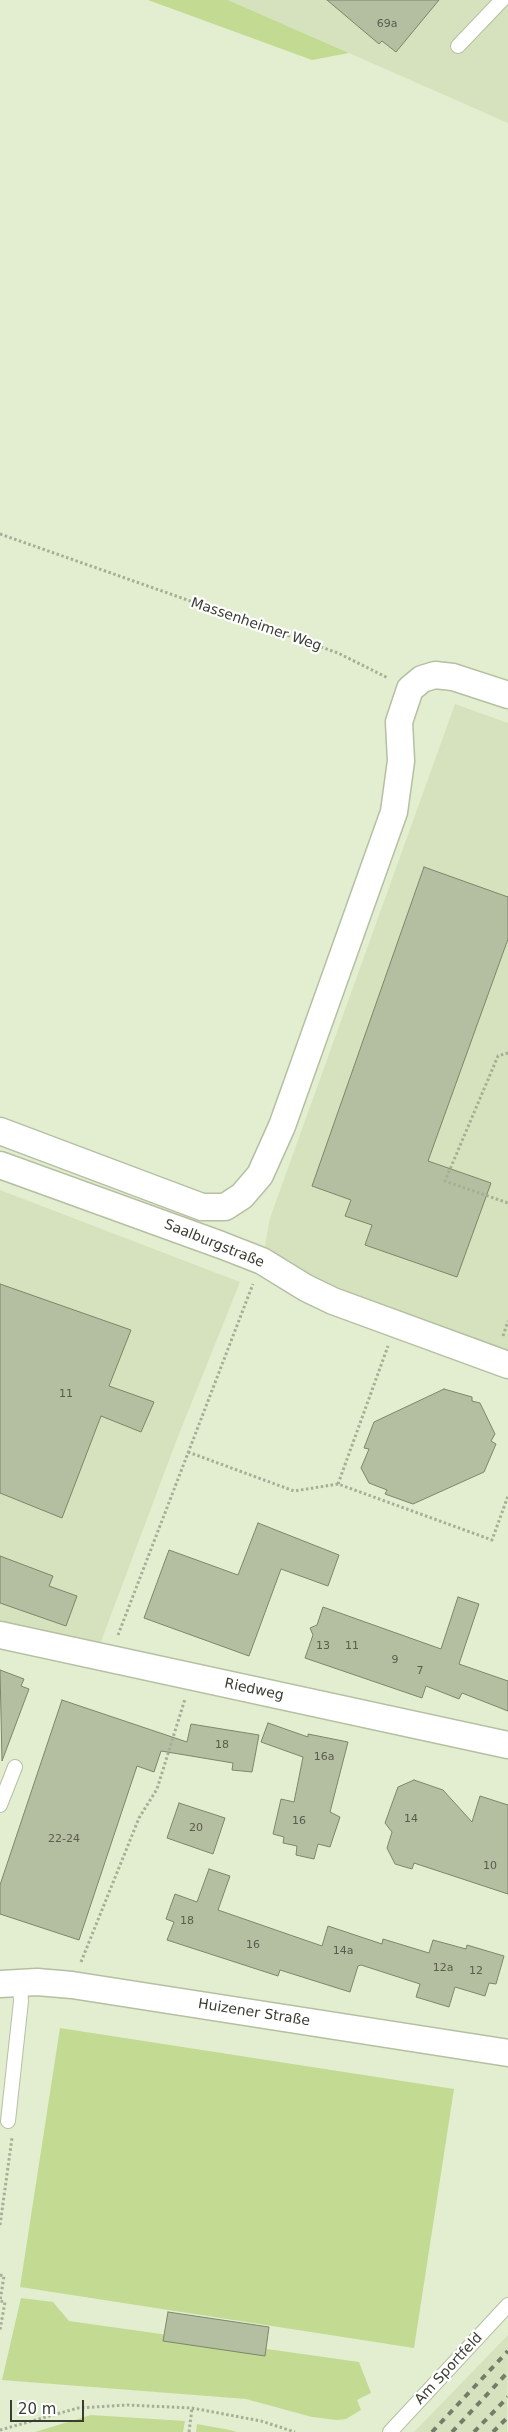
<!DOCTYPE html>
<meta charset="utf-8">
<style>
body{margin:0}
#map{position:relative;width:508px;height:2432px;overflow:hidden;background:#e3eed0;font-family:"DejaVu Sans",sans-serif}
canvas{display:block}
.scale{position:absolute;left:10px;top:2400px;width:74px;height:22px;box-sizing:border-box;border:2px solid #393d31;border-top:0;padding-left:6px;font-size:15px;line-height:18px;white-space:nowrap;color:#393d31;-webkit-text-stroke:4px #fff;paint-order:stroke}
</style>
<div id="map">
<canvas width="508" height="2432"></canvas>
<div class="scale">20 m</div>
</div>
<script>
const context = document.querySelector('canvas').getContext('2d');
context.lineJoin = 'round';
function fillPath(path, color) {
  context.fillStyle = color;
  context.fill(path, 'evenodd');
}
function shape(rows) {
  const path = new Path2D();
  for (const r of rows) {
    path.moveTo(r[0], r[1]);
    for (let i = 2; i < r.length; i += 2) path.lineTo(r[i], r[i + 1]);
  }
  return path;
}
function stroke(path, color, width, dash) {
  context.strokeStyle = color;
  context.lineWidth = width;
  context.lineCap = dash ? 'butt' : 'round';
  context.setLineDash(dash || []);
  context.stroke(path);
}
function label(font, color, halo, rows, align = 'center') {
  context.font = font + ' "DejaVu Sans",sans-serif';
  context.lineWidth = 4.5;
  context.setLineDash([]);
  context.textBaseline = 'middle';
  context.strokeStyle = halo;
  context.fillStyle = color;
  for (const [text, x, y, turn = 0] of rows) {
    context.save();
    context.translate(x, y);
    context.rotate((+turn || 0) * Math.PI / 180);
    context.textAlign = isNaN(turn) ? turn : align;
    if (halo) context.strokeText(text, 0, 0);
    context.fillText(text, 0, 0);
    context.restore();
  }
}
const built = shape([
 [228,0,508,0,508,123,349,53],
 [455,704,508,723,508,1351,337,1293,264,1251,270,1218],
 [0,1190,240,1282,177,1439,99,1647,0,1626],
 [508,2335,507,2432,414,2432]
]);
const green = shape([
 [148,0,228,0,349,53,312,60],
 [60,2028,454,2089,414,2348,20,2287],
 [21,2298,53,2302,69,2321,359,2362,371,2393,357,2400,361,2410,346,2419,337,2420,312,2417,246,2399,2,2380],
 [91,2415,185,2421,183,2432,35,2432],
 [197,2424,230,2430,237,2432,196,2432]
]);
const building = shape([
 [327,0,439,0,396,52,382,41,379,44,327,0],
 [424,867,508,897,508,939,428,1161,491,1183,457,1277,365,1245,372,1225,345,1216,351,1200,312,1186,424,867],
 [0,1284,131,1330,109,1386,154,1402,141,1432,101,1416,62,1518,0,1493,0,1284],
 [444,1389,472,1397,472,1401,480,1403,495,1434,491,1441,496,1444,484,1472,413,1504,385,1494,387,1490,369,1483,361,1468,369,1449,364,1448,374,1422,444,1389],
 [258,1523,339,1555,328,1586,281,1569,249,1656,144,1618,169,1550,238,1575,258,1523],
 [0,1556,53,1576,49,1586,77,1596,66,1626,0,1603,0,1556],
 [458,1597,479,1604,459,1664,508,1681,508,1711,462,1693,459,1699,426,1686,422,1698,305,1658,313,1635,310,1628,317,1625,323,1607,441,1649,458,1597],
 [0,1670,24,1679,21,1686,29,1689,2,1761,0,1670],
 [62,1700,187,1742,191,1724,259,1735,252,1772,232,1770,233,1763,161,1751,154,1772,137,1766,79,1940,0,1914,0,1885,62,1700],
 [268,1723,308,1737,308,1734,348,1742,330,1812,340,1817,330,1847,318,1844,314,1859,296,1855,297,1846,283,1843,284,1837,273,1834,281,1799,294,1802,303,1757,261,1742,268,1723],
 [414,1780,443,1790,472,1822,480,1796,508,1805,508,1894,414,1863,412,1869,395,1864,387,1848,392,1832,385,1823,398,1787,414,1780],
 [179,1803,225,1818,213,1854,167,1838,179,1803],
 [209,1869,230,1876,218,1910,322,1946,328,1926,382,1944,383,1939,429,1953,433,1940,466,1949,467,1945,504,1956,496,1984,489,1983,485,1996,455,1987,449,2007,416,1997,420,1984,361,1965,358,1966,350,1992,280,1970,278,1976,167,1940,174,1922,166,1919,175,1894,197,1902,209,1869],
 [168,2312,269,2327,265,2356,163,2341,168,2312]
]);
const path = shape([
 [0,534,338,653,388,678],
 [508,1053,498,1056,445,1181,508,1203],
 [503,1336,508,1321],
 [188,1452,294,1491,338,1484,492,1540,508,1496],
 [338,1484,388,1346],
 [118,1635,253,1284],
 [81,1962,139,1818,157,1789,185,1699],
 [0,2225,12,2138],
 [0,2275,4,2276,0,2301,5,2302,0,2330],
 [0,2430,78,2408,127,2405,192,2408,261,2421,295,2432],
 [189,2432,192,2408]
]);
const service = shape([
 [458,46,502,0],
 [0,1805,15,1767],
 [8,2121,21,2001,20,1983],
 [390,2432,508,2305]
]);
const minor = shape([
 [0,1131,202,1207,225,1207,242,1196,260,1175,282,1126,394,812,401,761,399,722,410,689,422,679,435,675,453,677,508,695],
 [0,1165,221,1245,262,1261,306,1288,333,1301,508,1365],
 [0,1635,508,1745],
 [0,1984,37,1982,72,1985,508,2053]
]);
const rail = shape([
 [432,2432,508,2351],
 [452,2432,508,2372],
 [474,2432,508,2397],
 [493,2432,508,2417]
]);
const numberNames = [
 ["69a",387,24],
 ["11",66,1394],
 ["13",323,1646],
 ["11",352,1646],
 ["9",395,1660],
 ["7",420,1671],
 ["18",222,1745],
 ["16a",324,1757],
 ["14",411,1819],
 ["16",299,1821],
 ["20",196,1828],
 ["22-24",64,1839],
 ["10",490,1866],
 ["18",187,1921],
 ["16",253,1945],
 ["14a",343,1951],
 ["12a",443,1968],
 ["12",476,1971]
];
const streetNames = [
 ["Massenheimer Weg",256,625,19],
 ["Saalburgstraße",214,1244,22],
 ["Riedweg",254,1690,12],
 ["Huizener Straße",254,2013,9],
 ["Am Sportfeld",449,2369,-47]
];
fillPath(built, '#d6e2bd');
fillPath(green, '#c3da93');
fillPath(building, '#b4bea1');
stroke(building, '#7c866a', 1);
stroke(service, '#b5bfa2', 16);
stroke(minor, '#b5bfa2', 29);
stroke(path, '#a6ae97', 3, [2.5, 2.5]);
stroke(service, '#fff', 14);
stroke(minor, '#fff', 26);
stroke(rail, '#757c69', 4, [6, 6]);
label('11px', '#585d4d', null, numberNames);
label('14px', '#393d31', '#fff', streetNames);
</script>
